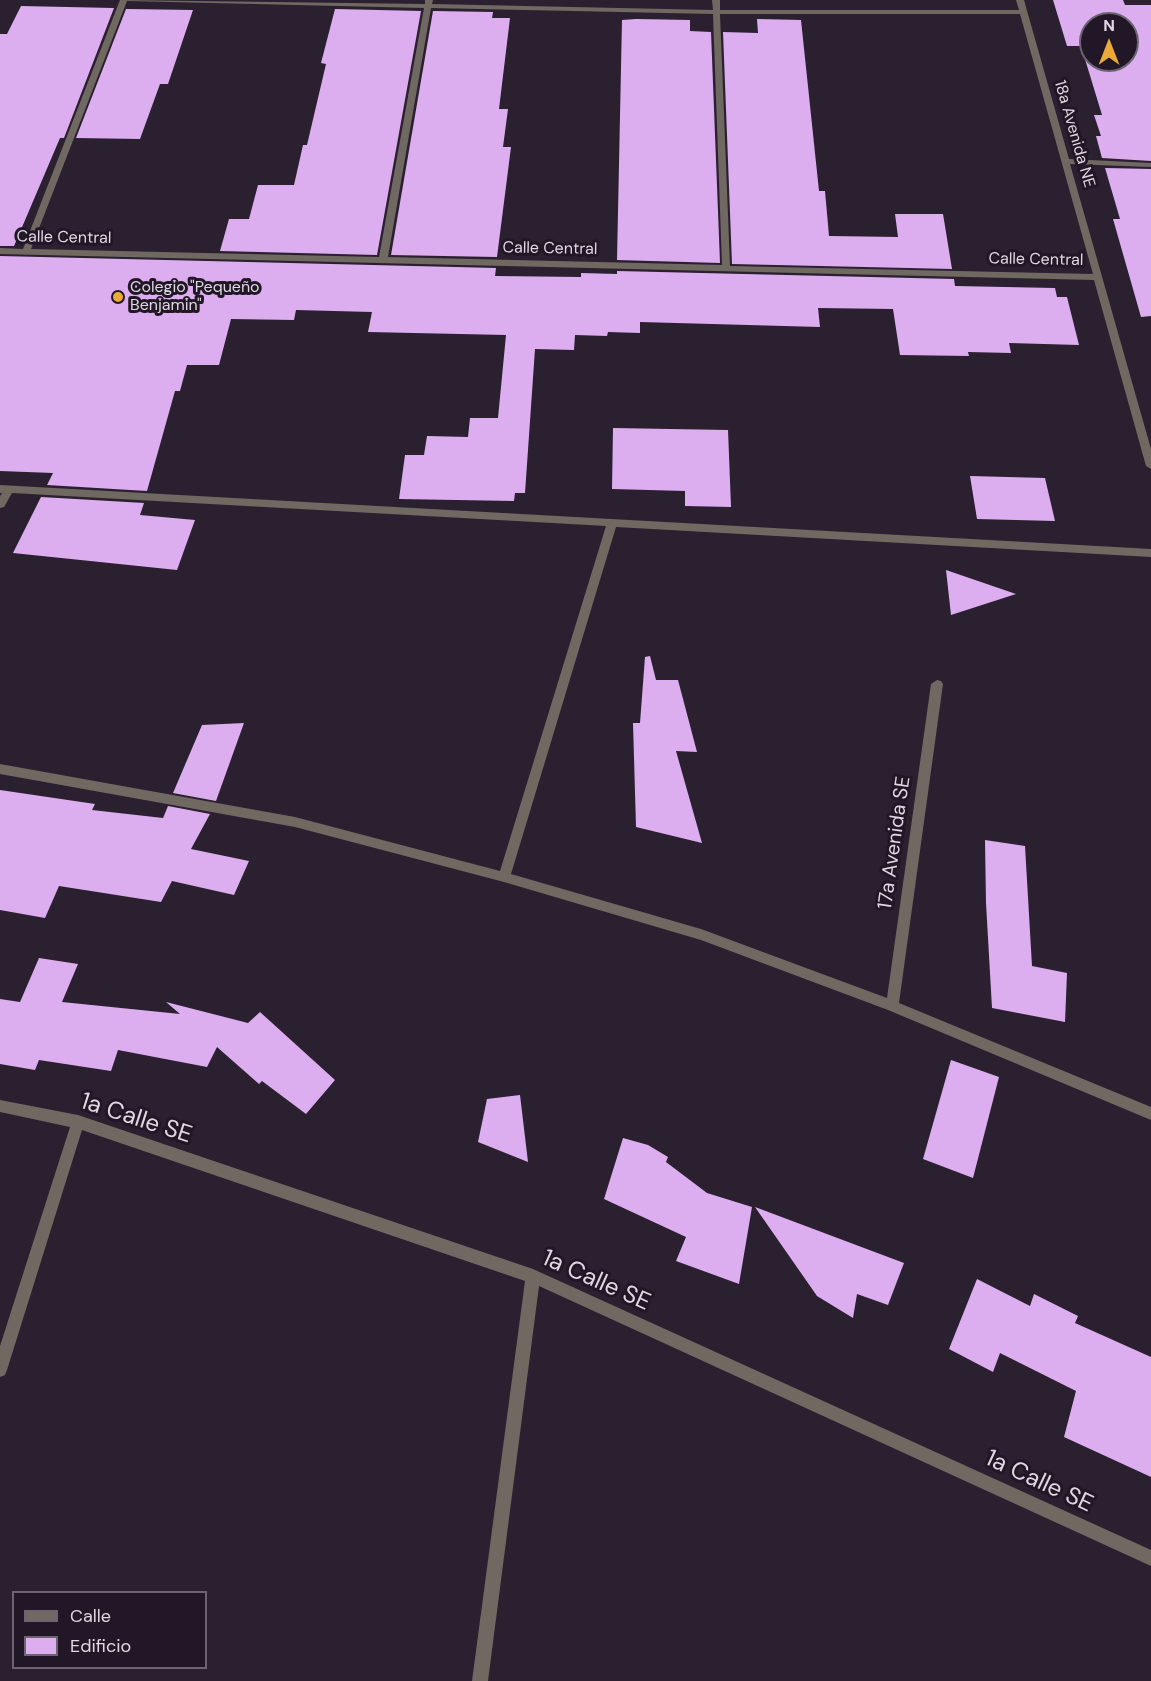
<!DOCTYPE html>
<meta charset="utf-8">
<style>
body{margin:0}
#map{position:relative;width:1151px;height:1681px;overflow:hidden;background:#2b2030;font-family:"DM Sans",sans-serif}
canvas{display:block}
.legend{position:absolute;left:12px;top:1591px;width:195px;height:78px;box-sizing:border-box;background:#211726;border:2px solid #6d6471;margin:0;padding:8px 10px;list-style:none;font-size:18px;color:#dfd8e2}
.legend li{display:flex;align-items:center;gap:12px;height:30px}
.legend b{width:30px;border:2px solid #6d6471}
.north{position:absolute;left:1079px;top:12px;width:60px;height:60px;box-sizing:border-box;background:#211726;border:2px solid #6d6471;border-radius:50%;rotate:0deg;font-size:16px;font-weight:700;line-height:24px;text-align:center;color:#dfd8e2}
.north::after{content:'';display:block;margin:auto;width:21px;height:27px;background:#eba93a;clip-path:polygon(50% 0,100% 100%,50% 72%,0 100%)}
</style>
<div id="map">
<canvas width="1151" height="1681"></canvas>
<ul class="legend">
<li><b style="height:8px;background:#6f6961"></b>Calle</li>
<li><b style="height:16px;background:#dcaef0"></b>Edificio</li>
</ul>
<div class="north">N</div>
</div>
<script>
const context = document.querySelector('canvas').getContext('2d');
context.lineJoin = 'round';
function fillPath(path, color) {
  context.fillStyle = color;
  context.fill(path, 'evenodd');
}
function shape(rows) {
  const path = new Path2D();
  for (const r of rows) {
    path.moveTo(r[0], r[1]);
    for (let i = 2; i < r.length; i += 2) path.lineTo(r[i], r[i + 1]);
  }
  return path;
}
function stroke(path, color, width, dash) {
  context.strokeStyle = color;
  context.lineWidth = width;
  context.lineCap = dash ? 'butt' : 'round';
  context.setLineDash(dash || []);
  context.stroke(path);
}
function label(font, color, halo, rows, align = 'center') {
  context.font = font + ' "DM Sans",sans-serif';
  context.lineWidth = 6;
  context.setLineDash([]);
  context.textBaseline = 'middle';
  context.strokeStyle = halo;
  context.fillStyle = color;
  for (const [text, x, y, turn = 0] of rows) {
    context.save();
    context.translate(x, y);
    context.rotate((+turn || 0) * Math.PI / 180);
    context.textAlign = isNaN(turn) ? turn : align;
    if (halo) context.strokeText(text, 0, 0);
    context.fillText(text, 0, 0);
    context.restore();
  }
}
const building = shape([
 [1053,0,1123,0,1125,5,1151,5,1151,161,1102,158,1096,136,1101,136,1094,115,1102,115,1081,46,1067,46],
 [1091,24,1127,24,1127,60,1091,60],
 [21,6,114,8,64,138,60,138,14,246,0,246,0,34,7,34],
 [126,9,193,10,168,84,160,84,140,139,76,138],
 [335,9,421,11,377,255,220,251,229,219,249,219,258,185,294,185,303,145,307,145,326,64,321,63],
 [433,11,493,12,492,18,510,18,499,109,508,109,503,147,511,147,497,257,391,255],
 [636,19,690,20,690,31,711,32,720,263,617,260,622,20],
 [757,19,801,20,819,191,825,191,829,236,898,237,895,214,943,214,952,269,732,264,723,32,758,33],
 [1105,168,1151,169,1151,316,1141,317,1113,219,1120,219],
 [0,256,496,268,495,276,581,277,581,273,617,274,617,271,954,279,955,286,1055,288,1057,297,1067,297,1079,345,1009,343,1011,353,968,352,969,356,900,355,893,309,818,308,820,327,640,322,640,333,608,332,607,336,575,335,574,350,535,349,525,493,515,493,514,501,399,499,405,455,424,455,427,436,468,437,470,418,498,418,506,335,368,332,372,312,296,310,294,320,231,319,219,365,187,365,180,391,175,391,147,491,47,485,53,473,0,471],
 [613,428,728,430,731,507,685,506,685,491,612,489],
 [970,476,1045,478,1055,521,977,519],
 [41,497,144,503,140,515,195,520,177,570,13,553],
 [946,570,1016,594,951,615],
 [650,656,656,680,678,680,697,752,676,751,702,843,636,827,633,723,640,723,645,657],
 [244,723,216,801,173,793,202,725],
 [0,790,95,804,92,810,163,818,168,806,210,814,191,849,249,861,234,895,172,881,161,902,59,886,45,918,0,910],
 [985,840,1025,846,1032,966,1067,973,1065,1022,992,1008,986,903],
 [39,958,78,964,62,1002,180,1014,166,1002,248,1023,260,1012,335,1080,306,1114,262,1081,259,1084,217,1047,207,1067,118,1050,111,1071,39,1060,35,1070,0,1064,0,999,20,1002],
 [951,1060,999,1077,973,1178,923,1159],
 [520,1095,528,1162,478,1142,487,1099],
 [623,1138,648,1145,668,1157,666,1162,707,1193,752,1207,739,1284,676,1261,686,1237,604,1199],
 [755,1207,904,1263,888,1305,857,1294,853,1318,817,1296],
 [977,1279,1030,1306,1034,1294,1078,1316,1075,1323,1151,1357,1151,1477,1064,1437,1076,1391,1000,1353,993,1372,949,1349]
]);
const minor = shape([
 [120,0,425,4,425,0,433,0,432,4,713,10,712,0,720,0,720,10,1019,10,1016,0,1024,0,1069,159,1151,163,1151,167,1070,164,1151,449,1151,469,1146,466,1094,280,0,254,0,248,23,249,120,0],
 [127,1,424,8,379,257,31,249,127,1],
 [431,8,713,14,722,265,388,257,431,8],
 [720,14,1020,14,1093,274,730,266,720,14],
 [0,485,1151,549,1151,557,616,527,511,874,701,929,887,998,931,684,937,680,941,681,943,684,899,1003,1151,1107,1151,1120,888,1010,701,940,504,882,295,827,0,774,0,764,295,817,500,871,606,526,12,493,4,507,0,508,0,496,2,493,0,493,0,485],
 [0,1100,78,1115,533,1269,1151,1550,1151,1566,539,1286,488,1681,472,1681,525,1281,82,1130,7,1370,5,1375,0,1377,0,1346,70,1127,0,1112,0,1100]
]);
const markers = [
 [118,297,6,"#eba93a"]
];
const farStreetnames = [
 ["18a Avenida NE",1074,134,74],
 ["Calle Central",64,238,1],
 ["Calle Central",550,249,1],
 ["Calle Central",1036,260,1]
];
const farPoinames = [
 ["Colegio \"Pequeño",130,288],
 ["Benjamin\"",130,306]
];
const streetNames = [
 ["17a Avenida SE",895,843,-82]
];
const nearStreetnames = [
 ["1a Calle SE",136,1119,18],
 ["1a Calle SE",596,1281,24],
 ["1a Calle SE",1039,1482,25]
];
fillPath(building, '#dcaef0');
fillPath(minor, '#6f6961');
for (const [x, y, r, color] of markers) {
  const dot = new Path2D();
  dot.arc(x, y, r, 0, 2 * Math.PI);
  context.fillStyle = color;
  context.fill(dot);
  stroke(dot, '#211726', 2);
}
label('16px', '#dfd8e2', '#211726', farStreetnames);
label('16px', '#dfd8e2', '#211726', farPoinames, 'left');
label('20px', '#dfd8e2', '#211726', streetNames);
label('24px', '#dfd8e2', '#211726', nearStreetnames);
</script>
